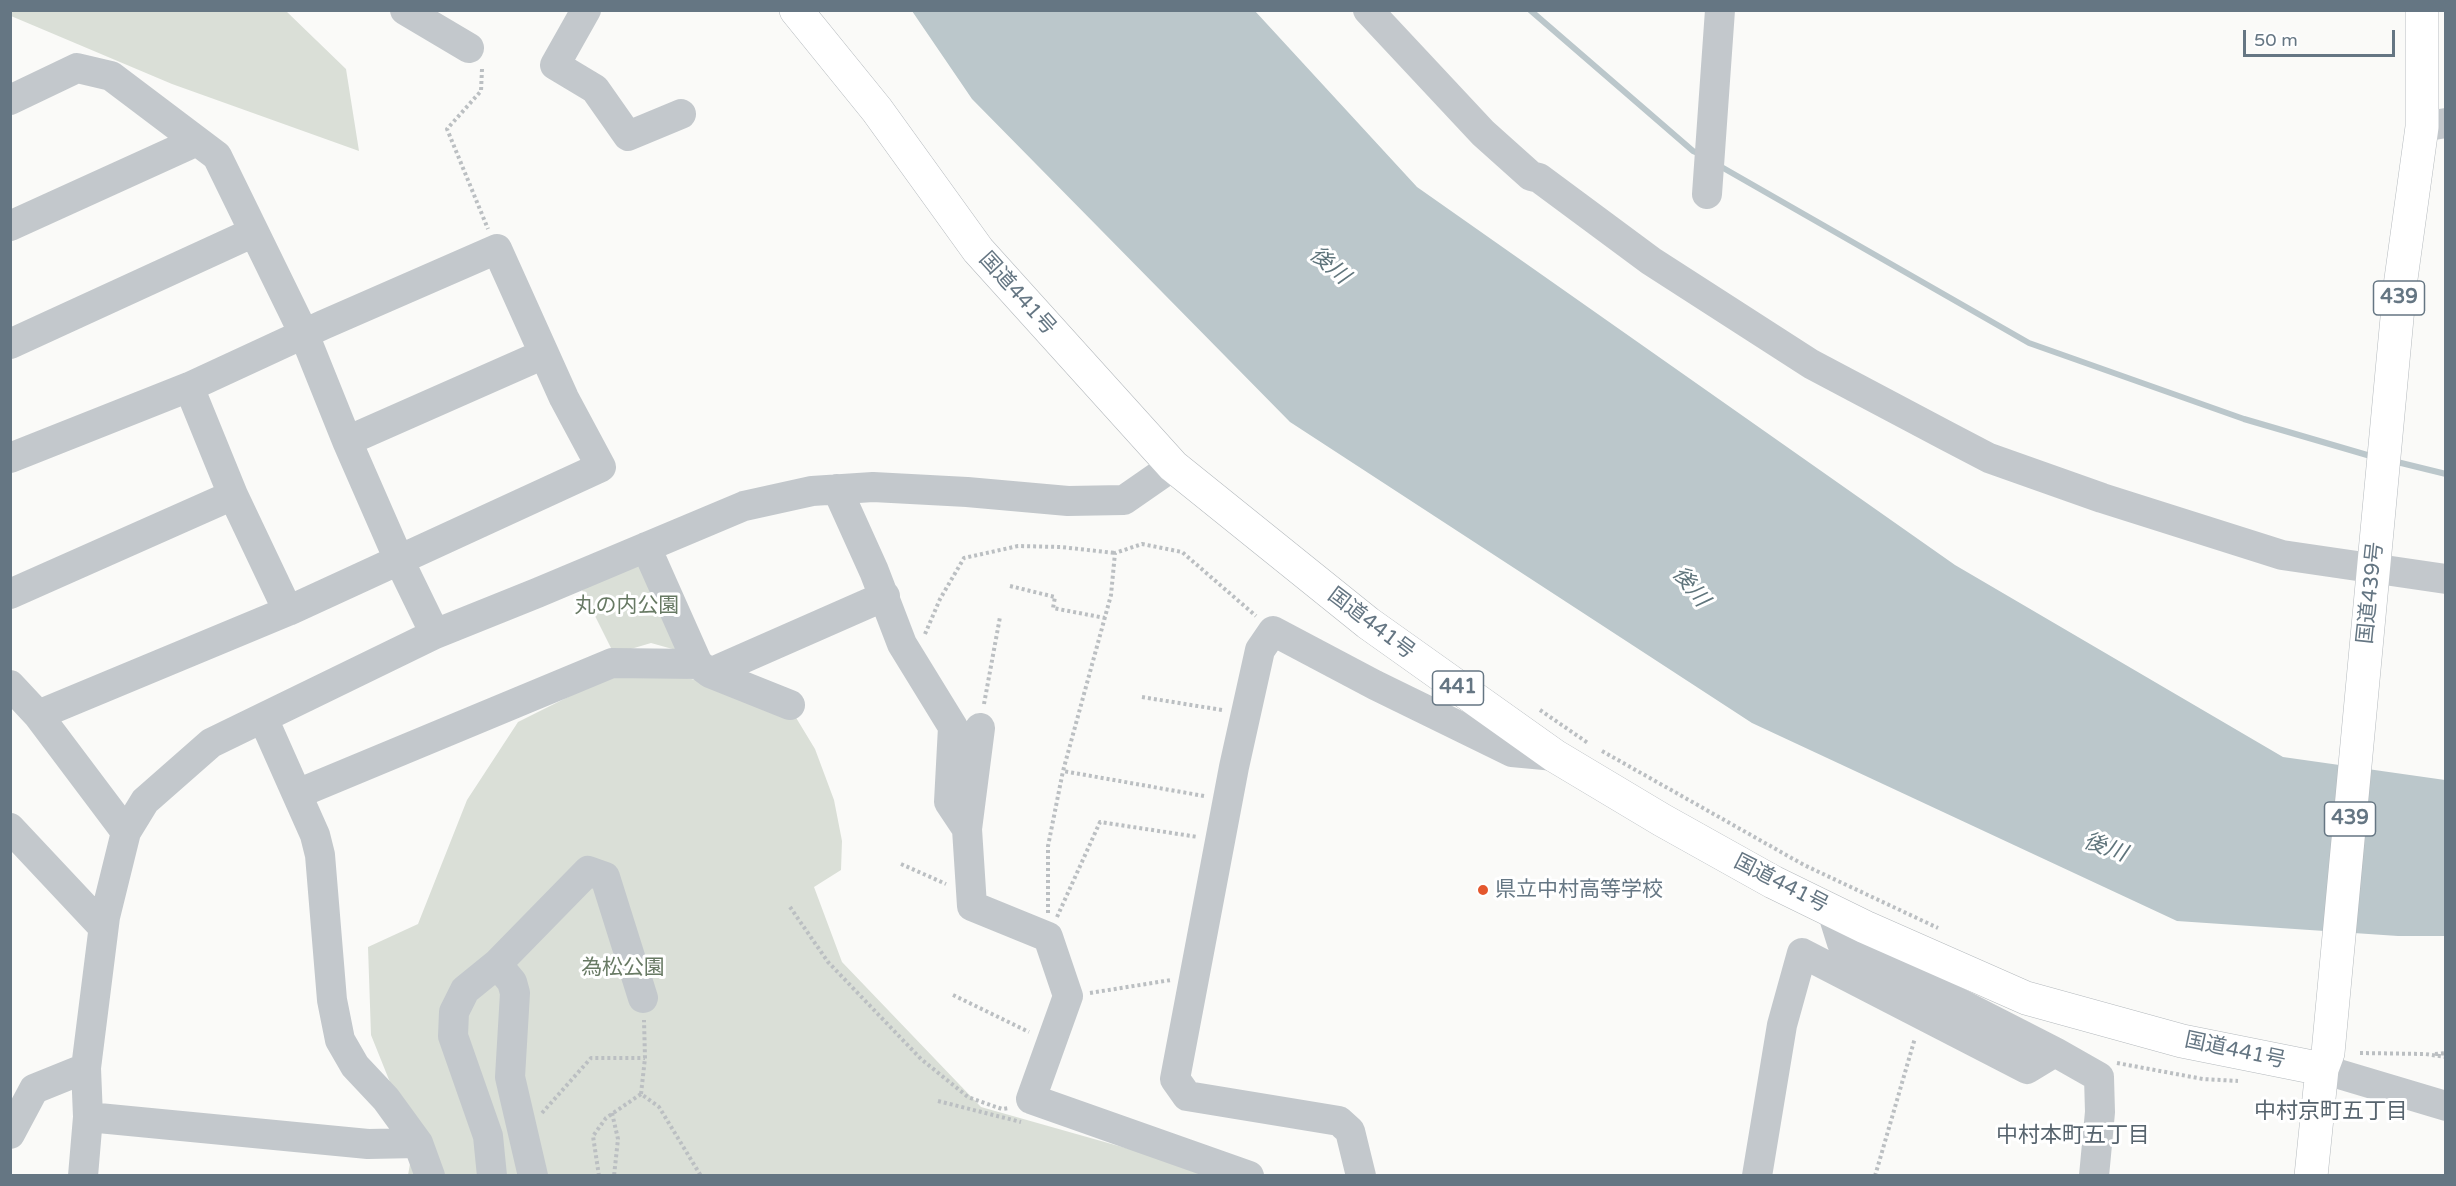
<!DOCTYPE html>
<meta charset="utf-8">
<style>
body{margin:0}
#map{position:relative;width:2456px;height:1186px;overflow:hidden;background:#fafaf8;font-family:"Varela Round",sans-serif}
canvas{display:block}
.frame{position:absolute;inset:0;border:12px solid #657683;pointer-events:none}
.scale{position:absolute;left:2243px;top:30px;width:152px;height:27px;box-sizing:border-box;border:3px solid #657683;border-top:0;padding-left:8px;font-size:18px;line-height:21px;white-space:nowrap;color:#657683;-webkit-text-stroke:4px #fff;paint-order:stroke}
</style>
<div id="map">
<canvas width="2456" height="1186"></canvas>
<div class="frame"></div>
<div class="scale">50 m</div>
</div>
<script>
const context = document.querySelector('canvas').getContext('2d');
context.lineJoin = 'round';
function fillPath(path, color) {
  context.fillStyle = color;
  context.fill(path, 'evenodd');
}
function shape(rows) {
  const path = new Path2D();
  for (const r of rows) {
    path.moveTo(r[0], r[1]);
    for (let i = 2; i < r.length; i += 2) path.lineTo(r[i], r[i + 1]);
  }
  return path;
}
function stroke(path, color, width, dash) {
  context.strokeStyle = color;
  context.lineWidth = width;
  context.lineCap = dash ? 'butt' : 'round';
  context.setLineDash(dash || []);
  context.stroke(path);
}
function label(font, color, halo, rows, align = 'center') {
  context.font = font + ' "Varela Round","Noto Sans JP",sans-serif';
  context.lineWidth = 6;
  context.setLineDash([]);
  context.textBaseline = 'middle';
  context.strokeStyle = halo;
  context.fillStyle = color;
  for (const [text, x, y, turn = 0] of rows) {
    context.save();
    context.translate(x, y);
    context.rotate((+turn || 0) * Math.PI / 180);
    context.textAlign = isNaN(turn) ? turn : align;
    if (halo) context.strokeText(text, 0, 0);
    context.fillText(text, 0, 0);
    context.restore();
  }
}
const green = shape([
 [10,11,286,11,346,69,359,151,172,84,11,16],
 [643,561,676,650,651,643,614,654,582,590],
 [650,670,714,684,795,716,815,749,834,800,842,841,841,870,814,887,842,962,981,1107,1221,1175,408,1175,414,1142,371,1035,368,947,418,924,467,800,518,722,616,673]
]);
const water = shape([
 [912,11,1255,11,1417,187,1955,565,2283,757,2445,780,2445,936,2398,936,2177,921,1752,723,1290,422,972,99]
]);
const stream = shape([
 [1530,10,1693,151,1702,155],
 [1718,165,2029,343,2244,419,2374,457],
 [2393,461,2446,474]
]);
const path = shape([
 [482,69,481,91,447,129,488,229],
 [1010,586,1055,597,1053,608,1105,618],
 [925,634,940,599,964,558,1018,546,1061,547,1115,553],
 [1142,697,1222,710],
 [984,704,1000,617],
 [1540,710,1588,743],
 [1602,751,1804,865,1938,928],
 [1204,796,1063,771,1111,595,1115,553,1142,544,1182,552,1256,616],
 [901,864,946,884],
 [790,907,828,962,921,1059,968,1097,1002,1109,1009,1108],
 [1048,913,1048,846,1063,771],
 [1057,917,1100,822,1198,837],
 [1090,993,1171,980],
 [953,995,1029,1032],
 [2360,1053,2425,1054,2446,1057],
 [2435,1054,2446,1053],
 [2117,1063,2203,1079,2238,1081],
 [641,1094,645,1058,644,1020],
 [938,1101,1021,1122],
 [542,1113,591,1058,645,1058],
 [612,1113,618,1139,614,1176],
 [599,1176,593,1136,606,1118,641,1094,659,1107,701,1176],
 [1875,1176,1915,1038]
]);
const minor = shape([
 [405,10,469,48],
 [586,10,555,65,595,89,628,136,681,114],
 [1368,10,1483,133,1531,176,1539,178,1651,261,1811,364,1945,435,1989,458,2102,498,2282,555,2446,579],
 [10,100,77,68,111,76,217,156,304,334,347,441,399,560,435,634],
 [2422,127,2446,123],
 [1707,194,1720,10],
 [10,226,197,141],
 [10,344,254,232],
 [189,387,233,495,288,611],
 [347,441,544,354],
 [10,458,189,387,323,325,497,249,564,398,601,467,288,611,38,715],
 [837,489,874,571,902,644,953,727,949,802,967,829],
 [646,547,698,664,710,673,790,705],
 [10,594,233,495],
 [710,673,885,596],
 [10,685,38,715,126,832],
 [263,718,315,835,320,855,332,1000,340,1040,355,1066,386,1099,418,1143,430,1176],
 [980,728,967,829,972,906,1048,937,1068,996,1031,1099,1249,1176],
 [297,794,612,663,698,664],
 [10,828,103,927],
 [497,964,588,871,605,877,643,998],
 [2055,1052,2099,1077,2100,1112,2094,1176],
 [2322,1069,2446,1106],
 [88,1117,368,1144,418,1143],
 [10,1134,34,1089,86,1068],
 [83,1176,88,1117,86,1068,105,917,126,832,145,801,211,743,435,634,537,593,744,506,812,491,873,487,967,492,1068,501,1124,500,1173,466],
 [492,1176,488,1136,453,1036,454,1012,465,990,497,964,512,982,515,993,510,1077,533,1176],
 [1361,1176,1350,1131,1339,1121,1187,1096,1175,1079,1234,767,1260,650,1273,631,1375,685,1512,752,1555,756],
 [1757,1176,1782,1025,1802,953,2027,1069,2055,1052,1842,943,1832,911]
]);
const highway = shape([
 [796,10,877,110,978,250,1173,466,1368,623,1555,756,1662,820,1773,882,1865,927,2026,998,2182,1041,2322,1069],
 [2311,1176,2322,1069,2328,1053,2400,286,2422,127,2422,10]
]);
const markers = [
 [1483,890,6,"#e4572e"]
];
const shields = [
 [2399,298,51],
 [1458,688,51],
 [2350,819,51]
];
const shieldNames = [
 ["439",2399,298],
 ["441",1458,688],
 ["439",2350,819]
];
const streetNames = [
 ["国道441号",1017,294,48],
 ["国道439号",2371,593,-84],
 ["国道441号",1371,624,37],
 ["国道441号",1781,884,27],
 ["国道441号",2235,1051,12]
];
const parkNames = [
 ["丸の内公園",627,606],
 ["為松公園",623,968]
];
const poiNames = [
 ["県立中村高等学校",1495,890]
];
const waterNames = [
 ["後川",1329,266,41],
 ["後川",1690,587,51],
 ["後川",2105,848,20]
];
const neighbourhoodNames = [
 ["中村京町五丁目",2331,1112],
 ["中村本町五丁目",2073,1136]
];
fillPath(green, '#dadfd7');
fillPath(water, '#bbc7cb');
stroke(stream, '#bbc7cb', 6);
stroke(highway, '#b4b9bd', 34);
stroke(path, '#bbbfc2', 4, [3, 3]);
stroke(minor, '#c3c8cc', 30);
stroke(highway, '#fff', 33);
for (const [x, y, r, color] of markers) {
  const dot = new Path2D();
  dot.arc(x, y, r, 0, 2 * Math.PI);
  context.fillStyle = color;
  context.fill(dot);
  stroke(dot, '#fff', 2);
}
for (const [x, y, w] of shields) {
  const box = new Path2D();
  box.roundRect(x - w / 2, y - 17, w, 34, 4.5);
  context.fillStyle = '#fff';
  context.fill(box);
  stroke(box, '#657683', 1.5);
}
label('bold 20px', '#657683', null, shieldNames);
label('21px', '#657683', '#fff', streetNames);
label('21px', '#687a64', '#fff', parkNames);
label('21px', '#657683', '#fff', poiNames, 'left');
label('italic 22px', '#60757c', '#fff', waterNames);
label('22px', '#57646e', '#fff', neighbourhoodNames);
</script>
